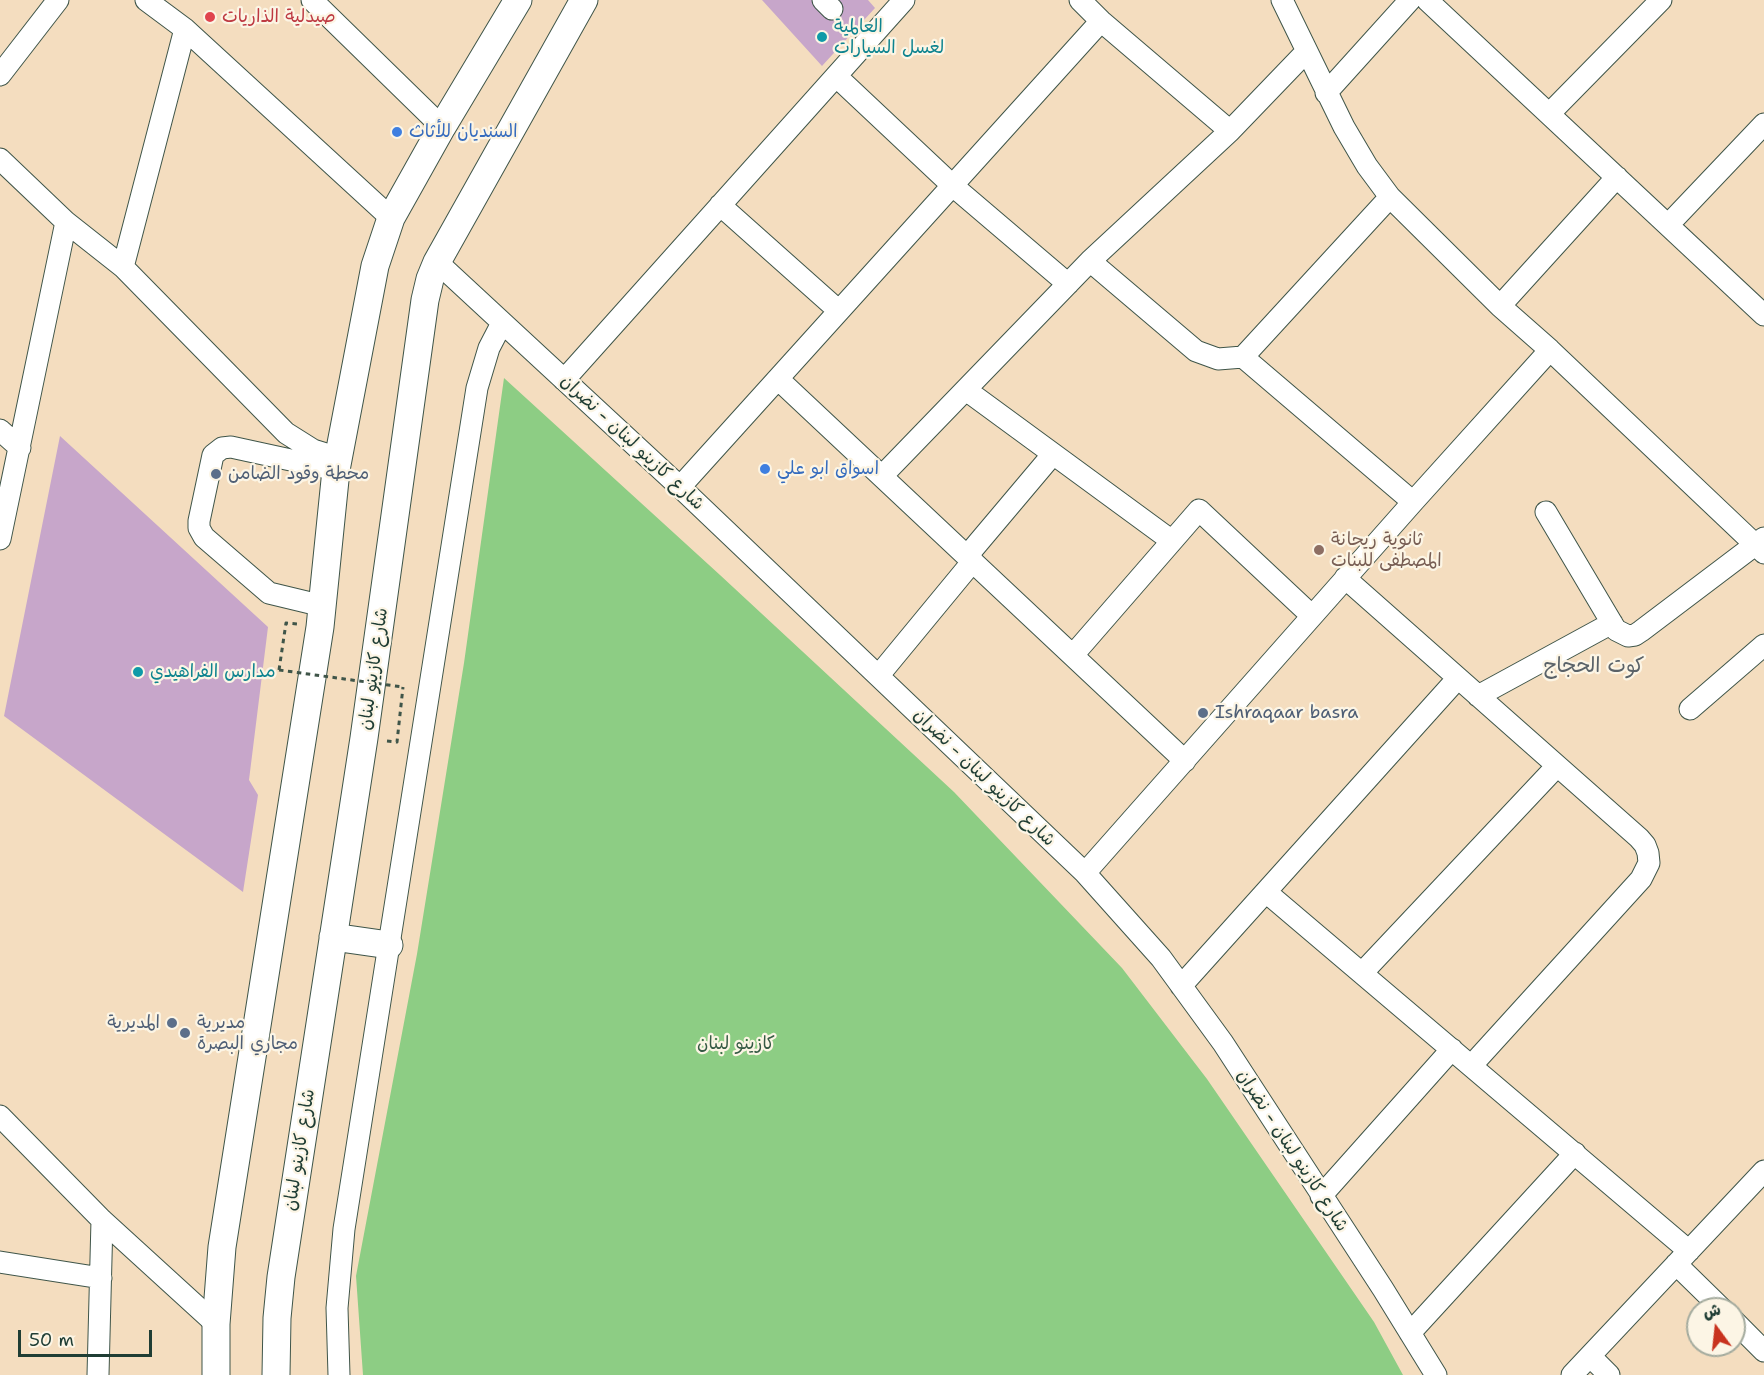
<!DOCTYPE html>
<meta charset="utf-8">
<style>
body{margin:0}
#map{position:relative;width:1764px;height:1375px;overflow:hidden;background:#f4ddbf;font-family:"Shantell Sans","Playpen Sans Arabic",sans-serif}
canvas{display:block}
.north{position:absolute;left:1686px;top:1297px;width:60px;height:60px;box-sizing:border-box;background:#fcf5e5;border:2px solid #a4ab9e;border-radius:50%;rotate:345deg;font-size:16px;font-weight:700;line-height:24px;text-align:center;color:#1f3d34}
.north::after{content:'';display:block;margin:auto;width:21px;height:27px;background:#c8321e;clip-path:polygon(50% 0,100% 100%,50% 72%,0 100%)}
.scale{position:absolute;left:18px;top:1330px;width:134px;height:27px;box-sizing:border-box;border:3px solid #1f3d34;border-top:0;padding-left:8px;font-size:18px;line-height:21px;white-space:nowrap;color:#1f3d34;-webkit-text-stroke:4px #fcf5e5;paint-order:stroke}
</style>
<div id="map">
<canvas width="1764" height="1375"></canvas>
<div class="north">ش</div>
<div class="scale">50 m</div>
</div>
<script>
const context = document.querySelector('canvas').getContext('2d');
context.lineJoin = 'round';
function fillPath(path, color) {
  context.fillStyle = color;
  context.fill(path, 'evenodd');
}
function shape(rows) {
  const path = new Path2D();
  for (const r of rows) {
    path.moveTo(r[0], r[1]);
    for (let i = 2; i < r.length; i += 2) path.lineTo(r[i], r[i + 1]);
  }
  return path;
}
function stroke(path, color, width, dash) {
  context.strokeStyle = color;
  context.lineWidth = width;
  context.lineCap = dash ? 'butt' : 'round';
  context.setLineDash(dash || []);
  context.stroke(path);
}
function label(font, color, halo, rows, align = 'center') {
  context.font = font + ' "Shantell Sans","Playpen Sans Arabic",sans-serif';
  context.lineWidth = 4.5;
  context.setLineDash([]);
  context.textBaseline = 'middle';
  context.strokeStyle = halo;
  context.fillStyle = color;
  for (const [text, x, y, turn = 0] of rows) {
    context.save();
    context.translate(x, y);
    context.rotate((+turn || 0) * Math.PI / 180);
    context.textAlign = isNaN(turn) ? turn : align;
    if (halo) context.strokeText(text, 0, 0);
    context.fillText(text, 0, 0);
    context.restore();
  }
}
const green = shape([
 [504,378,720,575,954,792,1122,968,1207,1079,1374,1322,1403,1375,363,1375,356,1276,417,954,464,663]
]);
const building = shape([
 [762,0,868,0,875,8,822,66],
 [60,436,268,627,249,780,258,795,243,892,4,716]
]);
const path = shape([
 [279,670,286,623,297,624],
 [387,741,397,742,403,687]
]);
const minor = shape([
 [146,0,185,29,391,218],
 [312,0,442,127],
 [823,0,832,9],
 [1080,0,1101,21,1230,131],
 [1282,0,1344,127,1367,166,1390,197,1500,306,1550,350,1764,553],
 [1427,0,1764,315],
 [0,75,58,0],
 [836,76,953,186,1068,284],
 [1326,93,1410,0],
 [1549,114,1661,0],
 [0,159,66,222,123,267,286,433,313,450,339,458],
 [720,205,839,311],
 [1668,225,1764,124],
 [1090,261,1196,351,1218,359,1243,357,1390,197],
 [437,262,680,487,1085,873,1161,958,1223,1043,1383,1289,1436,1375],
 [123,267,185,29],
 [1500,306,1617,177],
 [1243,357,1413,502],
 [778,379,1185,761],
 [564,380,904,0],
 [966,390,1172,541],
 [0,430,20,448],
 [882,476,1090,261,1230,131,1306,52],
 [680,487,1101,21],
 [1546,512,1616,630,1628,636,1635,635,1641,631,1764,538],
 [0,539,66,222],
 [967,556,1053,454],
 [1345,578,1639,838,1645,845,1648,853,1649,863,1641,879,1471,1066],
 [323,606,269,593,204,537,199,528,199,521,213,455,222,448,231,447,332,469],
 [1073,655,1199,510,1312,616],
 [879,675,973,561],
 [1478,696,1612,623],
 [1690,709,1764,645],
 [1085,873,1413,502,1550,350],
 [1266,892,1689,1251],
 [1362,973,1557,766],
 [1181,986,1458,678],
 [0,1116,102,1220,216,1324],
 [1321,1196,1452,1049],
 [0,1262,101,1278],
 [1676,1264,1722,1309],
 [1734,1321,1764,1351],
 [1410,1333,1575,1153],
 [1590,1356,1609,1375],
 [98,1375,102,1220],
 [339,1375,337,1308,344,1229,477,388,489,348,502,323],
 [1572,1375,1764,1171]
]);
const major = shape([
 [333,937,389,945],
 [216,1375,216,1324,222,1247,320,627,336,470,375,266,391,218,442,127,518,0],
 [276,1375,277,1318,281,1277,364,738,425,300,430,279,437,262,584,0]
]);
const pathBridge = shape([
 [279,670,403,687]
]);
const markers = [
 [210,17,6,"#e0444e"],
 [822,37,6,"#0f9aa8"],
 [397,132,6,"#3f7fe0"],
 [765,469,6,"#3f7fe0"],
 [216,474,6,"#5c6f8a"],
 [1319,550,6,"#8d6e63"],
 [138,672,6,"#0f9aa8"],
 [1203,713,6,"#5c6f8a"],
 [172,1023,6,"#5c6f8a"],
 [185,1033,6,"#5c6f8a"]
];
const healthNames = [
 ["صيدلية الذاريات",222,17]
];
const cultureNames = [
 ["العالمية",834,27],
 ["لغسل السيارات",834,48],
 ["مدارس الفراهيدي",150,672]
];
const shopNames = [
 ["السنديان للأثاث",409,132],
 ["اسواق ابو علي",777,469]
];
const streetNames = [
 ["شارع كازينو لبنان - نضران",632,443,43],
 ["شارع كازينو لبنان",374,669,-82],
 ["شارع كازينو لبنان - نضران",984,778,44],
 ["شارع كازينو لبنان",300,1150,-81],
 ["شارع كازينو لبنان - نضران",1292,1151,57]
];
const serviceNames = [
 ["محطة وقود الضامن",228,474],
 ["Ishraqaar basra",1215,713],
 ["المديرية",160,1023,"right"],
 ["مديرية",197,1023],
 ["مجاري البصرة",197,1044]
];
const educationNames = [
 ["ثانوية ريحانة",1331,540],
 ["المصطفى للبنات",1331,561]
];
const parkNames = [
 ["كازينو لبنان",736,1044]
];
const quarterNames = [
 ["كوت الحجاج",1594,667]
];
fillPath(green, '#8dcd84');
fillPath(building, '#c7a6ca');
stroke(minor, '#3f5549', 23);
stroke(major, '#3f5549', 29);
stroke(path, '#3f5549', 3, [4.5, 4.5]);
stroke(minor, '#fff', 21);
stroke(major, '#fff', 27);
stroke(pathBridge, '#3f5549', 3, [4.5, 4.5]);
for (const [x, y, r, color] of markers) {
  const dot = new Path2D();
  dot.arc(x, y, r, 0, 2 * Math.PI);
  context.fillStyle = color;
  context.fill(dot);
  stroke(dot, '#fcf5e5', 2);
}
label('18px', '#be3a42', '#fcf5e5', healthNames, 'left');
label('18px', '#0d838f', '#fcf5e5', cultureNames, 'left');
label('18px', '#366cbe', '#fcf5e5', shopNames, 'left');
label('18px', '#1f3d34', '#fcf5e5', streetNames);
label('18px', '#4e5e75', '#fcf5e5', serviceNames, 'left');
label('18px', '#785e54', '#fcf5e5', educationNames, 'left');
label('18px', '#355a44', '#fcf5e5', parkNames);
label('21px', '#5a6268', '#fcf5e5', quarterNames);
</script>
